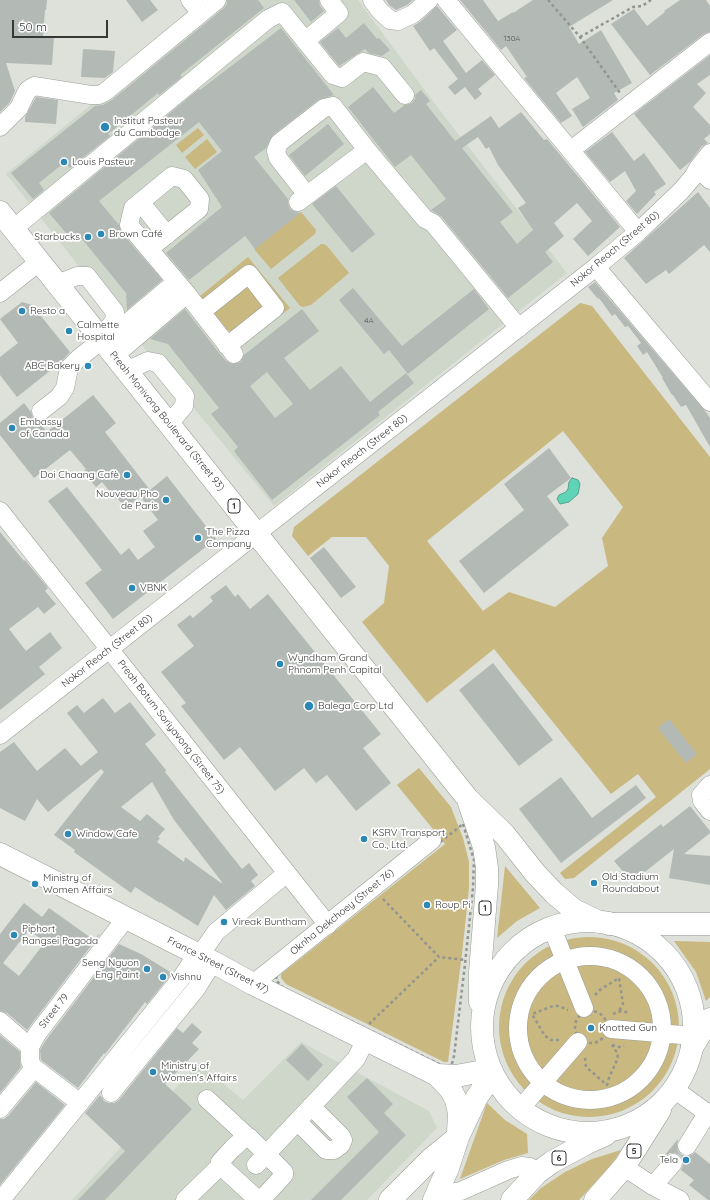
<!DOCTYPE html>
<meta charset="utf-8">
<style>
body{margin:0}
#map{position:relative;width:710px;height:1200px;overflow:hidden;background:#dde1da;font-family:Quicksand,sans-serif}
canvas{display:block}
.scale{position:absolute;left:12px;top:20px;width:96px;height:18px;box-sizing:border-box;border:2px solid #363835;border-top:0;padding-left:5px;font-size:12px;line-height:14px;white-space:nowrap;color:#363835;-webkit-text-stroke:3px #fff;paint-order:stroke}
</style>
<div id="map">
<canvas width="710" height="1200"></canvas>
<div class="scale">50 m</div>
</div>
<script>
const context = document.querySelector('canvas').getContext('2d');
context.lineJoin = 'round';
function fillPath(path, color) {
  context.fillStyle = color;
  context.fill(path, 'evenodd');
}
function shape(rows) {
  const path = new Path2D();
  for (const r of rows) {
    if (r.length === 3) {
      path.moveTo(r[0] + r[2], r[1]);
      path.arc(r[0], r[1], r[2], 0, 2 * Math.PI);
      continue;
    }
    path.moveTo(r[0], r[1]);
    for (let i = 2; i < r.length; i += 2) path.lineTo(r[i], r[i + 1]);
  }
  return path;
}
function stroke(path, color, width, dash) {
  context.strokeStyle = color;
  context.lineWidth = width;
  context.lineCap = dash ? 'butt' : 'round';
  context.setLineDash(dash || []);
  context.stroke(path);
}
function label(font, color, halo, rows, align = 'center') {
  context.font = font + ' Quicksand,sans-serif';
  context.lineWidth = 3.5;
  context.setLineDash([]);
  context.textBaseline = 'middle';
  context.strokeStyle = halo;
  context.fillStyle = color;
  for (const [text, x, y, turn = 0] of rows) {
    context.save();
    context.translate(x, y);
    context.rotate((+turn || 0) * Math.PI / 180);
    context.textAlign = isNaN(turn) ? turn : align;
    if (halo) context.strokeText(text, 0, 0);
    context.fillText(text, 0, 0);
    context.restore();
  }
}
const built = shape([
 [220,0,358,0,435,104,567,273,274,506,115,312,6,174],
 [301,1042,429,1111,437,1128,367,1200,72,1200,199,1063,243,1100]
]);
const green = shape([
 [198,128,204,135,182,153,176,145],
 [207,139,217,152,195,169,185,157],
 [301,212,316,230,315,234,271,269,254,249],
 [321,244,324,244,327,246,349,273,311,305,303,307,300,306,278,278],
 [248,257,290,308,251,338,227,330,200,296],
 [580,303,592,306,710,457,710,769,574,878,565,879,560,873,656,797,638,774,611,794,494,649,427,703,362,622,384,603,389,566,366,537,332,537,308,556,292,536,294,527],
 [563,431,623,507,602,538,608,566,555,607,509,592,483,611,427,541],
 [419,768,451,807,463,838,469,862,469,888,462,954,448,1062,444,1062,286,984,281,978,281,974,445,844,397,785],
 [505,866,540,908,517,921,497,938],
 [589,1027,90],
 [674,941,710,942,710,997,706,1001,696,972],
 [487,1103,505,1120,527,1134,528,1153,504,1160,460,1179],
 [621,1150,611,1165,579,1200,529,1200,541,1188,565,1172,592,1159]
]);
const water = shape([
 [572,478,578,480,580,484,578,494,569,502,560,504,557,499,559,495,566,492,568,489,569,482,572,478]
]);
const building = shape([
 [0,0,47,0,46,10,45,10,43,36,54,37,52,65,6,63,15,91,10,102,0,112],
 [126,0,150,0,158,10,142,22],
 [227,0,258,0,264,8,180,75,182,77,159,95,158,93,108,134,110,136,70,168,65,162,39,183,44,190,33,199,11,173,95,106,103,105,112,100,224,8,227,4],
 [294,0,319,0,320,6,324,11,311,22],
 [386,0,413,0,407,5,396,10,389,5],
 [460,0,483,0,498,21,513,12,513,13,533,0,613,0,569,27,579,44,601,30,632,83,614,93,618,100,583,127,572,109,590,98,577,77,556,93,572,116,561,123,524,78,527,77,506,46,501,50],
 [680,0,706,0,710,6,710,32,704,34,650,75,611,24,634,9,647,26,665,12,664,11],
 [437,6,457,30,443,41,466,73,482,60,495,75,478,89,482,94,475,100,465,87,455,95,448,87,458,79,434,48,430,51,413,26,420,22],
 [364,23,377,39,379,38,390,50,382,56,369,53,365,49,339,66,320,42,338,28,346,38],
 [281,28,334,95,318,100,273,135,266,148,254,157,288,199,288,204,290,209,294,211,300,213,255,249,245,236,189,280,166,253,222,207,198,170,222,151,199,122,99,201,119,225,121,232,162,280,127,310,126,293,78,234,71,239,49,213,199,89,200,90],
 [83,49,115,51,113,72,105,78,81,77],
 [710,55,710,75,697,84,706,93,693,107,710,125,710,134,704,139,708,143,702,146,690,162,680,170,634,114],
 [373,87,394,113,405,105,412,103,415,99,415,95,421,90,430,101,426,104,455,141,491,116,499,128,521,112,544,140,547,139,620,227,588,256,573,239,592,221,577,203,554,223,564,236,545,252,553,262,508,298,441,216,431,210,446,199,411,155,395,167,348,107],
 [478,137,486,149,489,147,498,165,526,203,518,208,533,230,517,244,500,222,513,212,462,148],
 [36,97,58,100,56,124,25,122,25,117],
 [328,124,344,144,305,176,289,155],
 [612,132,634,161,644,153,666,184,654,192,656,194,637,214,626,201,636,191,625,171,610,182,585,152],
 [336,186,375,234,352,253,312,204],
 [698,192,710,208,710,252,704,245,669,274,666,270,646,284,624,258],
 [595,282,705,411,710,418,710,447,686,405,681,407,673,395,672,395,662,378,663,378,647,352,643,355,637,346,641,343,628,326,625,327,615,314,612,316,599,298,598,299,588,287],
 [353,288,402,346,474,289,489,309,408,374,389,350,384,354,339,300],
 [22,302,32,305,70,352,61,362,17,397,0,375,0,357,18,343,0,319],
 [185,309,219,353,226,361,233,364,241,362,244,355,302,309,319,331,284,358,310,390,341,366,370,402,406,373,414,383,378,412,380,415,272,500,234,451,238,447,211,414,219,408,168,344,150,339],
 [267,372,293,404,275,418,250,386],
 [93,395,116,423,105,432,150,490,167,476,216,539,113,619,85,583,102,570,48,501,67,487,121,555,129,548,138,560,155,547,143,531,158,520,140,496,126,508,117,498,116,499,102,482,96,487,83,472,86,469,70,450,34,478,0,435,0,423,24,403,31,412,33,418,38,421,47,432],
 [549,448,571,478,547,496,569,525,484,593,459,561,524,510,504,484],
 [0,532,24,561,25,560,48,588,45,591,56,604,44,614,38,607,9,629,26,651,50,632,62,648,39,667,45,674,0,710],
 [324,547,356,587,341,598,310,558],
 [226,585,235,597,238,594,250,609,268,594,381,734,363,748,391,783,356,811,327,775,316,783,304,768,275,791,240,747,224,760,181,706,186,703,161,672,194,646,177,625,190,615,193,618,213,601,210,597],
 [493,663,553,740,519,766,459,690],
 [103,698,115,713,130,702,156,735,145,744,166,770,165,772,242,869,249,863,258,875,251,881,255,886,226,910,214,895,198,926,160,902,160,903,135,887,131,893,74,852,75,850,54,835,104,772,101,769,48,812,37,799,25,821,0,808,0,752,14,742,37,771,65,748,81,766,98,752,67,713,77,705,84,713],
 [152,782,174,820,222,882,221,883,185,857,184,862,157,842,160,838,158,837,165,829,147,814,140,821,121,807],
 [669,719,697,754,686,763,658,728],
 [561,777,592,818,636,785,646,798,561,863,519,809],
 [690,806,710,831,710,833,684,854,710,856,710,885,669,878,674,849,632,882,614,861,661,824,663,827],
 [24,903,42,917,49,908,94,940,99,934,100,934,27,1030,7,1013,0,1011,0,934],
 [29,930,45,942,19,976,3,963],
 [119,944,141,954,172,973,147,1004,145,1002,105,1054,104,1053,78,1088,41,1060,40,1050,46,1040],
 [192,1023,202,1032,192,1043,199,1049,165,1084,192,1109,105,1200,78,1200,125,1151,85,1113,100,1095,104,1101,109,1103,114,1103,119,1100,177,1028,183,1033],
 [0,1035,20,1052,20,1061,21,1067,0,1093],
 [302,1044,323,1065,308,1081,286,1060],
 [367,1078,393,1104,384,1113,406,1135,341,1200,311,1200,379,1132,347,1097],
 [36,1082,65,1105,0,1185,0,1119,4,1119,8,1116],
 [678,1139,677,1146,678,1151,681,1155,687,1156,692,1155,695,1152,710,1164,710,1200,708,1200,689,1185,694,1180,681,1170,683,1165,683,1160,680,1155,675,1153,670,1153,664,1156]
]);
const path = shape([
 [548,0,580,37,620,93],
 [580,37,633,7,642,6,651,0],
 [463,824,474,860,473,888,465,964,454,1056,451,1067,443,1066,283,988,276,980,277,971,463,824],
 [383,899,439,957,465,960],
 [595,995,601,989,619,978,623,1004,620,1009,617,1012],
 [591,1027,16],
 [613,1014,621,1011,626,1012,629,1015],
 [369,1024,439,957],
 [559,1040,551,1040,545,1036,532,1014,553,1006,559,1006,568,1010],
 [612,1045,619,1047,624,1046],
 [585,1058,586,1067,607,1085,609,1078,617,1060,618,1054,612,1045]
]);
const minor = shape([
 [190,0,201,13],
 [372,0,380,11,390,20,398,21,413,14,429,0],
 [446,0,638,232],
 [305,41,339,13,329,0],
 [0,127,19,108,25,95,28,90,34,86,91,95,99,95,105,92,217,0],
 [571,150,710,42],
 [698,168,710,180],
 [172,176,184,179,200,199,199,209,149,249,129,225,133,208,172,176],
 [307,195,278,158,276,151,279,143,324,108,333,106,367,150],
 [298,202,367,150,425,219,433,223,519,328],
 [141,203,167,235],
 [13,229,268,19,282,12,333,75,342,78,363,62,382,67,405,95],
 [149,249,187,294,234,354],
 [596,267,710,402],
 [57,284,77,276,87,276,115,312,114,321,100,338],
 [0,293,39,262],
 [201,312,249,274,275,308,227,346],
 [107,340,176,282],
 [114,356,187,294],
 [126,371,148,361,158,363,185,396,184,406,169,424],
 [41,411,59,397,65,388,69,368,79,358,102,340],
 [0,511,328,925],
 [0,735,596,267,638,232,681,191,693,177,698,168,710,153],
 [710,785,701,795,702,801,710,811],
 [552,928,584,1008],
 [200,955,216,932,287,873],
 [590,1028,72],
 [253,984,432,840],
 [0,1021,30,1047],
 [611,1029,694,1036],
 [33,1067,80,1103],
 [674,1089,710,1115],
 [111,1093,196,989,213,962],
 [207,1099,247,1136],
 [0,1109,30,1073,33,1067,30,1061,30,1047,37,1034,126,918],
 [520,1109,578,1042],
 [297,1121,326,1150,334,1150,341,1145,343,1140,341,1136,311,1106],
 [687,1146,708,1112],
 [256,1165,356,1059,366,1039],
 [624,1167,653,1186,680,1200],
 [653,1186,673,1163],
 [440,1190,450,1193,461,1191,508,1170,521,1166,530,1167,537,1173],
 [1,1200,182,977,197,954],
 [185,1200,221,1165],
 [258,1200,222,1167,220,1162,232,1149,244,1138,247,1136,250,1138,284,1172,284,1175,261,1200]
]);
const major = shape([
 [0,854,213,962,253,984,437,1075],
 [609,924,710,924],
 [692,1047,710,1019]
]);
const highway = shape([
 [0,212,468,799,505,835,535,873,554,893,574,910,599,922],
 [469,803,484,847,487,868,487,885,480,972,480,1002],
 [588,1027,106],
 [437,1075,451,1090,456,1100,459,1113,458,1133],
 [437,1075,456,1076,489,1070],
 [390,1200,431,1159,458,1137],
 [434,1200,448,1168,458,1137,477,1097,492,1075],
 [512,1200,537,1173,552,1162,587,1143,605,1135],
 [595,1200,624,1167,660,1110]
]);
const markers = [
 [105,127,5,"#2b88b4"],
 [64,162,4,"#2b88b4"],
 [101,234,4,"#2b88b4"],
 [88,237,4,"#2b88b4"],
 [22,311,4,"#2b88b4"],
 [69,331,4,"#2b88b4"],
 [88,366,4,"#2b88b4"],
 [12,428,4,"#2b88b4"],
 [127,475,4,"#2b88b4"],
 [166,500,4,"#2b88b4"],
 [198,538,4,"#2b88b4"],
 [132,588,4,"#2b88b4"],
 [280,664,4,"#2b88b4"],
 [309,706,5,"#2b88b4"],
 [68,834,4,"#2b88b4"],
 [364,839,4,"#2b88b4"],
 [594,883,4,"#2b88b4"],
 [35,884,4,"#2b88b4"],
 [427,905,4,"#2b88b4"],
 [224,922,4,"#2b88b4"],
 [14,935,4,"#2b88b4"],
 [147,969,4,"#2b88b4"],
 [163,977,4,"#2b88b4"],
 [591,1028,4,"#2b88b4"],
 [153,1072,4,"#2b88b4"],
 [686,1160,4,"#2b88b4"]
];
const numberNames = [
 ["130A",512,39],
 ["4A",369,321]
];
const shields = [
 [234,506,12],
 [485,908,12],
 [634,1151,14],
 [559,1158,14]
];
const shieldNames = [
 ["1",234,506],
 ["1",485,908],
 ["5",634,1151],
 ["6",559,1158]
];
const poiNames = [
 ["Institut Pasteur",114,121],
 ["du Cambodge",114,133],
 ["Louis Pasteur",72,162],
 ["Brown Café",109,234],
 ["Starbucks",80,237,"right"],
 ["Resto a",30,311],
 ["Calmette",77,325],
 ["Hospital",77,337],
 ["ABC Bakery",80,366,"right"],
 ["Embassy",20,422],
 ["of Canada",20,434],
 ["Doi Chaang Cafè",119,475,"right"],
 ["Nouveau Pho",158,494,"right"],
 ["de Paris",158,506,"right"],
 ["The Pizza",206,532],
 ["Company",206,544],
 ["VBNK",140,588],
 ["Wyndham Grand",288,658],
 ["Phnom Penh Capital",288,670],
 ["Balega Corp Ltd",318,706],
 ["KSRV Transport",372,833],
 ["Co., Ltd.",372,845],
 ["Window Cafe",76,834],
 ["Old Stadium",602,877],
 ["Roundabout",602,889],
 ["Ministry of",43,878],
 ["Women Affairs",43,890],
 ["Roup Pi",435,905],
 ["Vireak Buntham",232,922],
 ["Piphort",22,929],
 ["Rangsei Pagoda",22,941],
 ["Seng Nguon",139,963,"right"],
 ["Eng Paint",139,975,"right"],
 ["Vishnu",171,977],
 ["Knotted Gun",599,1028],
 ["Ministry of",161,1066],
 ["Women's Affairs",161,1078],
 ["Tela",678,1160,"right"]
];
const streetNames = [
 ["Nokor Reach (Street 80)",615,249,-40],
 ["Preah Monivong Boulevard (Street 93)",167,421,51],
 ["Nokor Reach (Street 80)",362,451,-38],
 ["Nokor Reach (Street 80)",107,651,-38],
 ["Preah Botum Soriyavong (Street 75)",171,727,52],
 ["Oknha Dekchoey (Street 76)",342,912,-39],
 ["France Street (Street 47)",218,965,27],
 ["Street 79",54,1011,-52]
];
fillPath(built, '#cfd7ca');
fillPath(green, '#c9b87f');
fillPath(water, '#5ed3b5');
stroke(water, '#52a48f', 1);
fillPath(building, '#b3b9b5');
stroke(minor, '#9b9f99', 19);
stroke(major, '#9b9f99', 23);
stroke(highway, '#9b9f99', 23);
stroke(path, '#929590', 2.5, [3, 3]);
stroke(minor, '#fff', 18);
stroke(major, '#fff', 22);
stroke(highway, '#fff', 22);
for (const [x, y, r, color] of markers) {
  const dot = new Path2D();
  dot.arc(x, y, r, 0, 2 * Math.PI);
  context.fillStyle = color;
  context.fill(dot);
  stroke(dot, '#fff', 1.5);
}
label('8px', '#555855', null, numberNames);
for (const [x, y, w] of shields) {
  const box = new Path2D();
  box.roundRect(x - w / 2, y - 7, w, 14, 3);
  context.fillStyle = '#fff';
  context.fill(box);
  stroke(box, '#363835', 1);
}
label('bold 9px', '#363835', null, shieldNames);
label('10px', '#363835', '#fff', poiNames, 'left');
label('10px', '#363835', '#fff', streetNames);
</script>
